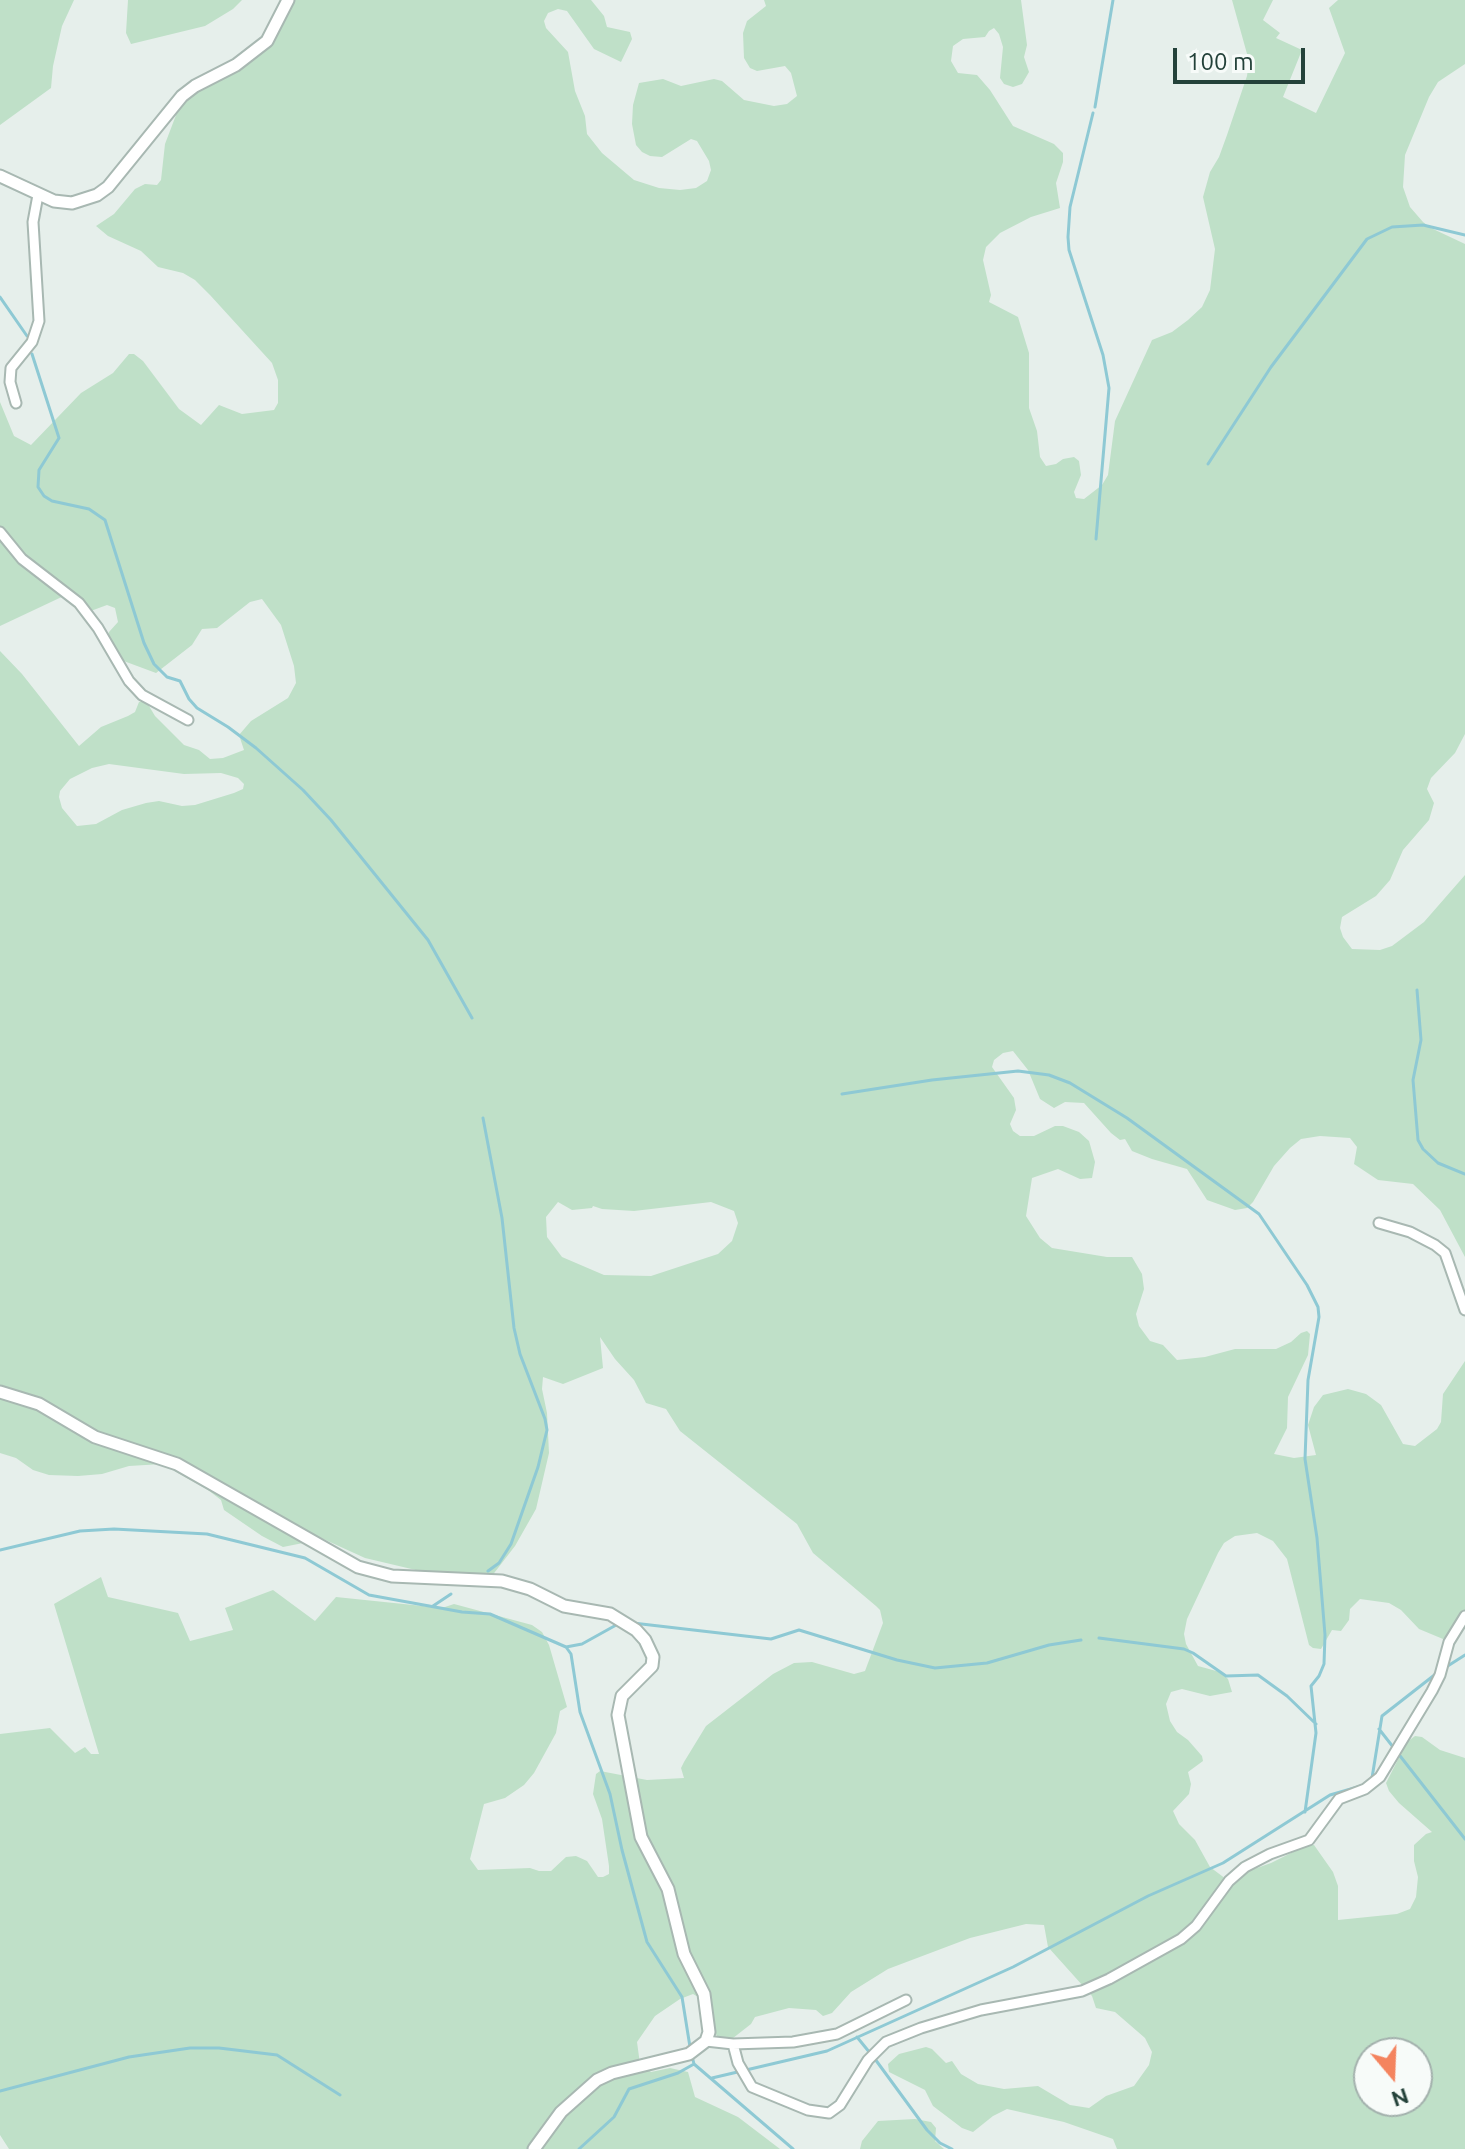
<!DOCTYPE html>
<style>
body{margin:0}
#map{position:relative;width:1465px;height:2149px;overflow:hidden;background:#e6efeb;font-family:Ubuntu,sans-serif}
canvas{display:block}
.north{position:absolute;left:1353px;top:2037px;width:80px;height:80px;box-sizing:border-box;background:#f7fbf9;border:2px solid #a3b1ad;border-radius:50%;rotate:161deg;font-size:22px;font-weight:700;line-height:32px;text-align:center;color:#24423a}
.north::after{content:'';display:block;margin:auto;width:28px;height:36px;background:#f4845f;clip-path:polygon(50% 0,100% 100%,50% 72%,0 100%)}
.scale{position:absolute;left:1173px;top:48px;width:132px;height:36px;box-sizing:border-box;border:4px solid #24423a;border-top:0;padding-left:10px;font-size:24px;line-height:28px;white-space:nowrap;color:#24423a;-webkit-text-stroke:6px #f7fbf9;paint-order:stroke}
</style>
<div id="map">
<canvas width="1465" height="2149"></canvas>
<div class="north">N</div>
<div class="scale">100 m</div>
</div>
<script>
const context = document.querySelector('canvas').getContext('2d');
context.lineJoin = 'round';
function fillPath(path, color) {
  context.fillStyle = color;
  context.fill(path, 'evenodd');
}
function shape(rows) {
  const path = new Path2D();
  for (const r of rows) {
    path.moveTo(r[0], r[1]);
    for (let i = 2; i < r.length; i += 2) path.lineTo(r[i], r[i + 1]);
  }
  return path;
}
function stroke(path, color, width, dash) {
  context.strokeStyle = color;
  context.lineWidth = width;
  context.lineCap = dash ? 'butt' : 'round';
  context.setLineDash(dash || []);
  context.stroke(path);
}
const green = shape([
 [0,0,74,0,62,26,53,66,51,88,0,125],
 [128,0,242,0,233,9,205,26,131,44,126,33],
 [294,0,591,0,604,16,607,27,630,32,632,39,621,62,594,49,567,11,558,9,548,13,544,21,546,28,568,52,575,91,585,116,587,134,602,153,634,180,659,188,680,190,696,188,707,181,711,170,709,161,697,141,691,139,662,157,650,156,642,152,636,145,632,124,633,105,639,83,663,79,681,86,714,79,722,81,744,100,774,106,787,104,797,96,791,73,785,66,757,71,750,68,744,58,743,33,747,21,766,6,764,0,1021,0,1027,45,1024,57,1029,72,1022,84,1013,87,1004,84,1000,78,1003,47,999,34,994,28,989,31,985,37,963,39,953,46,951,61,958,73,977,75,990,90,1013,126,1054,144,1063,153,1063,162,1056,183,1060,208,1031,217,1000,233,986,247,983,260,991,295,989,302,1018,317,1029,353,1029,408,1037,431,1040,457,1046,466,1056,464,1063,459,1074,457,1079,461,1081,475,1074,492,1076,498,1084,499,1102,485,1108,475,1115,421,1152,340,1172,332,1188,320,1202,307,1210,290,1215,249,1203,197,1210,172,1219,157,1227,135,1247,76,1249,61,1232,0,1273,0,1263,20,1280,33,1276,38,1302,50,1283,97,1316,113,1345,53,1329,8,1338,0,1465,0,1465,64,1438,82,1429,97,1405,155,1403,187,1410,207,1423,222,1431,228,1465,244,1465,734,1455,753,1431,778,1427,789,1434,803,1429,820,1403,850,1390,880,1376,896,1342,917,1340,928,1343,937,1352,949,1380,950,1392,946,1424,922,1465,875,1465,1257,1440,1210,1413,1184,1378,1180,1354,1164,1357,1147,1350,1138,1320,1136,1301,1139,1290,1148,1274,1166,1253,1202,1247,1208,1235,1210,1207,1200,1187,1169,1152,1159,1132,1151,1125,1139,1120,1140,1111,1133,1084,1103,1065,1102,1054,1108,1040,1099,1028,1070,1013,1051,1003,1053,994,1060,992,1067,1014,1098,1016,1110,1010,1124,1013,1131,1020,1136,1034,1136,1055,1126,1063,1126,1079,1132,1089,1141,1095,1162,1092,1178,1080,1179,1058,1169,1032,1178,1026,1216,1040,1238,1052,1248,1107,1257,1132,1257,1142,1274,1144,1289,1136,1314,1139,1326,1150,1341,1163,1345,1177,1360,1205,1357,1235,1349,1276,1349,1291,1342,1301,1333,1307,1331,1310,1334,1308,1355,1288,1397,1287,1428,1274,1454,1294,1458,1316,1455,1308,1425,1314,1407,1323,1395,1348,1389,1366,1394,1381,1405,1403,1444,1415,1446,1437,1429,1441,1422,1443,1394,1465,1361,1465,1621,1443,1639,1419,1629,1401,1610,1389,1603,1360,1599,1350,1609,1349,1620,1341,1631,1332,1630,1321,1649,1313,1648,1309,1645,1287,1559,1273,1541,1257,1533,1235,1536,1224,1543,1218,1553,1187,1619,1184,1634,1186,1644,1198,1666,1220,1672,1228,1679,1232,1692,1210,1696,1182,1689,1171,1692,1166,1704,1170,1721,1177,1732,1188,1740,1202,1756,1203,1761,1188,1772,1191,1784,1189,1794,1173,1811,1179,1824,1195,1840,1210,1867,1226,1879,1271,1863,1307,1845,1314,1845,1333,1872,1338,1886,1338,1920,1397,1914,1410,1909,1416,1897,1418,1877,1414,1861,1414,1845,1426,1834,1432,1832,1399,1803,1389,1791,1386,1783,1407,1742,1415,1736,1422,1737,1440,1750,1465,1758,1465,2149,1117,2149,1113,2139,1064,2122,1007,2109,993,2116,973,2132,962,2128,933,2106,925,2090,889,2072,888,2064,899,2054,926,2047,932,2049,946,2063,952,2061,961,2074,978,2084,1004,2089,1038,2086,1070,2105,1089,2108,1106,2096,1134,2086,1149,2065,1152,2052,1145,2038,1115,2012,1096,2008,1092,1996,1048,1947,1044,1925,1026,1924,970,1938,888,1969,851,1992,832,2013,823,2016,816,2010,789,2008,755,2017,751,2024,728,2042,720,2040,710,2026,705,2001,693,1994,680,1999,655,2016,637,2042,640,2064,651,2072,670,2068,688,2072,695,2097,738,2117,780,2149,9,2149,0,2135,0,1734,50,1728,75,1753,85,1747,91,1754,99,1754,54,1604,101,1577,108,1597,178,1613,190,1641,233,1630,225,1608,273,1590,315,1621,336,1597,442,1608,454,1604,532,1625,542,1632,549,1645,567,1707,560,1711,556,1733,534,1773,524,1785,505,1798,484,1804,470,1859,478,1870,530,1868,539,1871,551,1871,566,1857,576,1856,587,1861,598,1877,603,1877,609,1874,609,1866,602,1819,593,1794,596,1774,600,1771,647,1780,684,1778,681,1768,684,1762,706,1726,773,1674,794,1663,812,1662,854,1674,865,1671,883,1623,880,1610,876,1606,813,1553,797,1524,680,1431,666,1409,646,1403,634,1380,615,1359,600,1337,603,1368,563,1384,543,1377,542,1389,547,1413,549,1453,536,1509,515,1546,488,1581,443,1581,420,1571,365,1558,308,1532,303,1543,283,1547,262,1536,224,1510,221,1500,208,1490,162,1464,129,1466,102,1474,78,1476,49,1475,33,1470,16,1458,0,1453,0,651,22,674,79,746,101,727,128,716,135,712,139,702,146,701,155,716,184,745,199,750,210,759,223,758,244,750,239,735,251,721,288,698,296,683,294,666,281,625,262,599,250,602,217,628,202,629,192,645,156,673,121,660,106,640,109,632,118,622,115,608,107,605,88,612,81,612,70,602,68,594,0,626,0,402,14,436,31,445,81,393,113,373,129,354,134,354,143,361,179,409,201,425,219,405,242,414,274,410,278,403,278,380,272,363,210,295,195,280,183,273,158,267,141,251,108,236,96,226,114,214,135,189,145,184,157,185,161,180,165,144,181,102,273,41],
 [109,764,184,774,221,773,238,778,244,784,243,789,234,793,195,805,182,806,159,801,146,803,122,810,96,824,77,826,62,808,59,797,60,791,70,779,92,768],
 [558,1202,572,1210,592,1208,593,1206,602,1209,634,1211,711,1202,734,1211,738,1223,732,1241,718,1254,651,1276,604,1275,562,1257,547,1237,546,1217],
 [1369,2053,1417,2053,1417,2101,1369,2101],
 [915,2119,931,2122,936,2128,935,2141,944,2149,860,2149,862,2141,878,2121]
]);
const stream = shape([
 [1095,107,1113,0],
 [1093,113,1070,207,1068,237,1069,250,1103,355,1109,388,1096,539],
 [0,297,27,336],
 [32,354,59,438,39,470,38,487,44,496,52,501,89,509,105,520,144,643,154,664,167,677,180,681,189,699,197,708,228,727,256,748,303,790,331,820,428,940,472,1018],
 [1208,464,1271,367,1367,239,1392,227,1423,225,1465,235],
 [1417,990,1421,1040,1413,1080,1418,1140,1423,1149,1438,1163,1465,1174],
 [842,1094,932,1080,1018,1071,1049,1075,1070,1083,1127,1118,1259,1214,1307,1285,1318,1307,1319,1317,1308,1380,1305,1459,1317,1538,1325,1635,1324,1664,1319,1676,1311,1686,1316,1733,1305,1812],
 [483,1118,502,1218,514,1328,520,1354,545,1419,547,1430,538,1467,511,1544,499,1563,488,1571],
 [0,1550,80,1531,114,1529,207,1534,305,1558,369,1595,462,1612,490,1614,566,1647,582,1644,618,1624],
 [433,1606,451,1594],
 [633,1623,771,1639,799,1630,897,1660,935,1668,987,1663,1049,1645,1081,1640],
 [1099,1638,1184,1649,1193,1653,1226,1676,1258,1675,1287,1696,1316,1724],
 [566,1647,571,1654,580,1712,610,1794,622,1850,647,1942,682,1997,690,2047],
 [1443,1669,1465,1655],
 [1379,1729,1465,1839],
 [1372,1778,1382,1716,1437,1673],
 [857,2037,870,2053],
 [692,2056,694,2064,793,2149],
 [875,2059,927,2130,940,2143,952,2149],
 [712,2078,827,2051,1013,1967,1148,1896,1223,1863,1330,1795,1361,1786],
 [0,2091,129,2057,190,2048,219,2048,277,2055,340,2095],
 [579,2149,614,2117,629,2089,678,2073,694,2064]
]);
const minor = shape([
 [16,403,10,382,11,368,32,342,39,321,33,222,38,195],
 [0,532,22,559,79,603,98,628,129,681,142,695,188,720],
 [1379,1223,1410,1232,1435,1245,1445,1253,1465,1310],
 [706,2041,733,2044,793,2042,837,2034,906,2000],
 [733,2044,738,2063,752,2087,808,2110,829,2113,840,2105,868,2060,886,2042,921,2028,981,2010,1082,1991,1109,1979,1181,1939,1196,1926,1229,1881,1245,1867,1270,1854,1309,1840,1339,1799,1365,1789,1380,1777,1432,1691,1440,1675,1449,1642,1465,1616]
]);
const tertiary = shape([
 [0,176,54,201,72,203,97,195,108,187,182,96,195,86,236,65,267,41,288,0],
 [0,1392,39,1404,95,1437,177,1464,358,1567,392,1576,502,1581,530,1589,564,1606,610,1614,636,1630,645,1640,653,1657,652,1666,622,1696,618,1715,641,1837,668,1889,684,1954,704,1994,709,2032,706,2041,689,2054,612,2073,597,2080,561,2112,534,2149]
]);
fillPath(green, '#bfe0c8');
stroke(stream, '#8ec9d4', 3);
stroke(minor, '#a8b8b2', 13);
stroke(tertiary, '#a8b8b2', 15);
stroke(minor, '#fff', 9);
stroke(tertiary, '#fff', 11);
</script>
